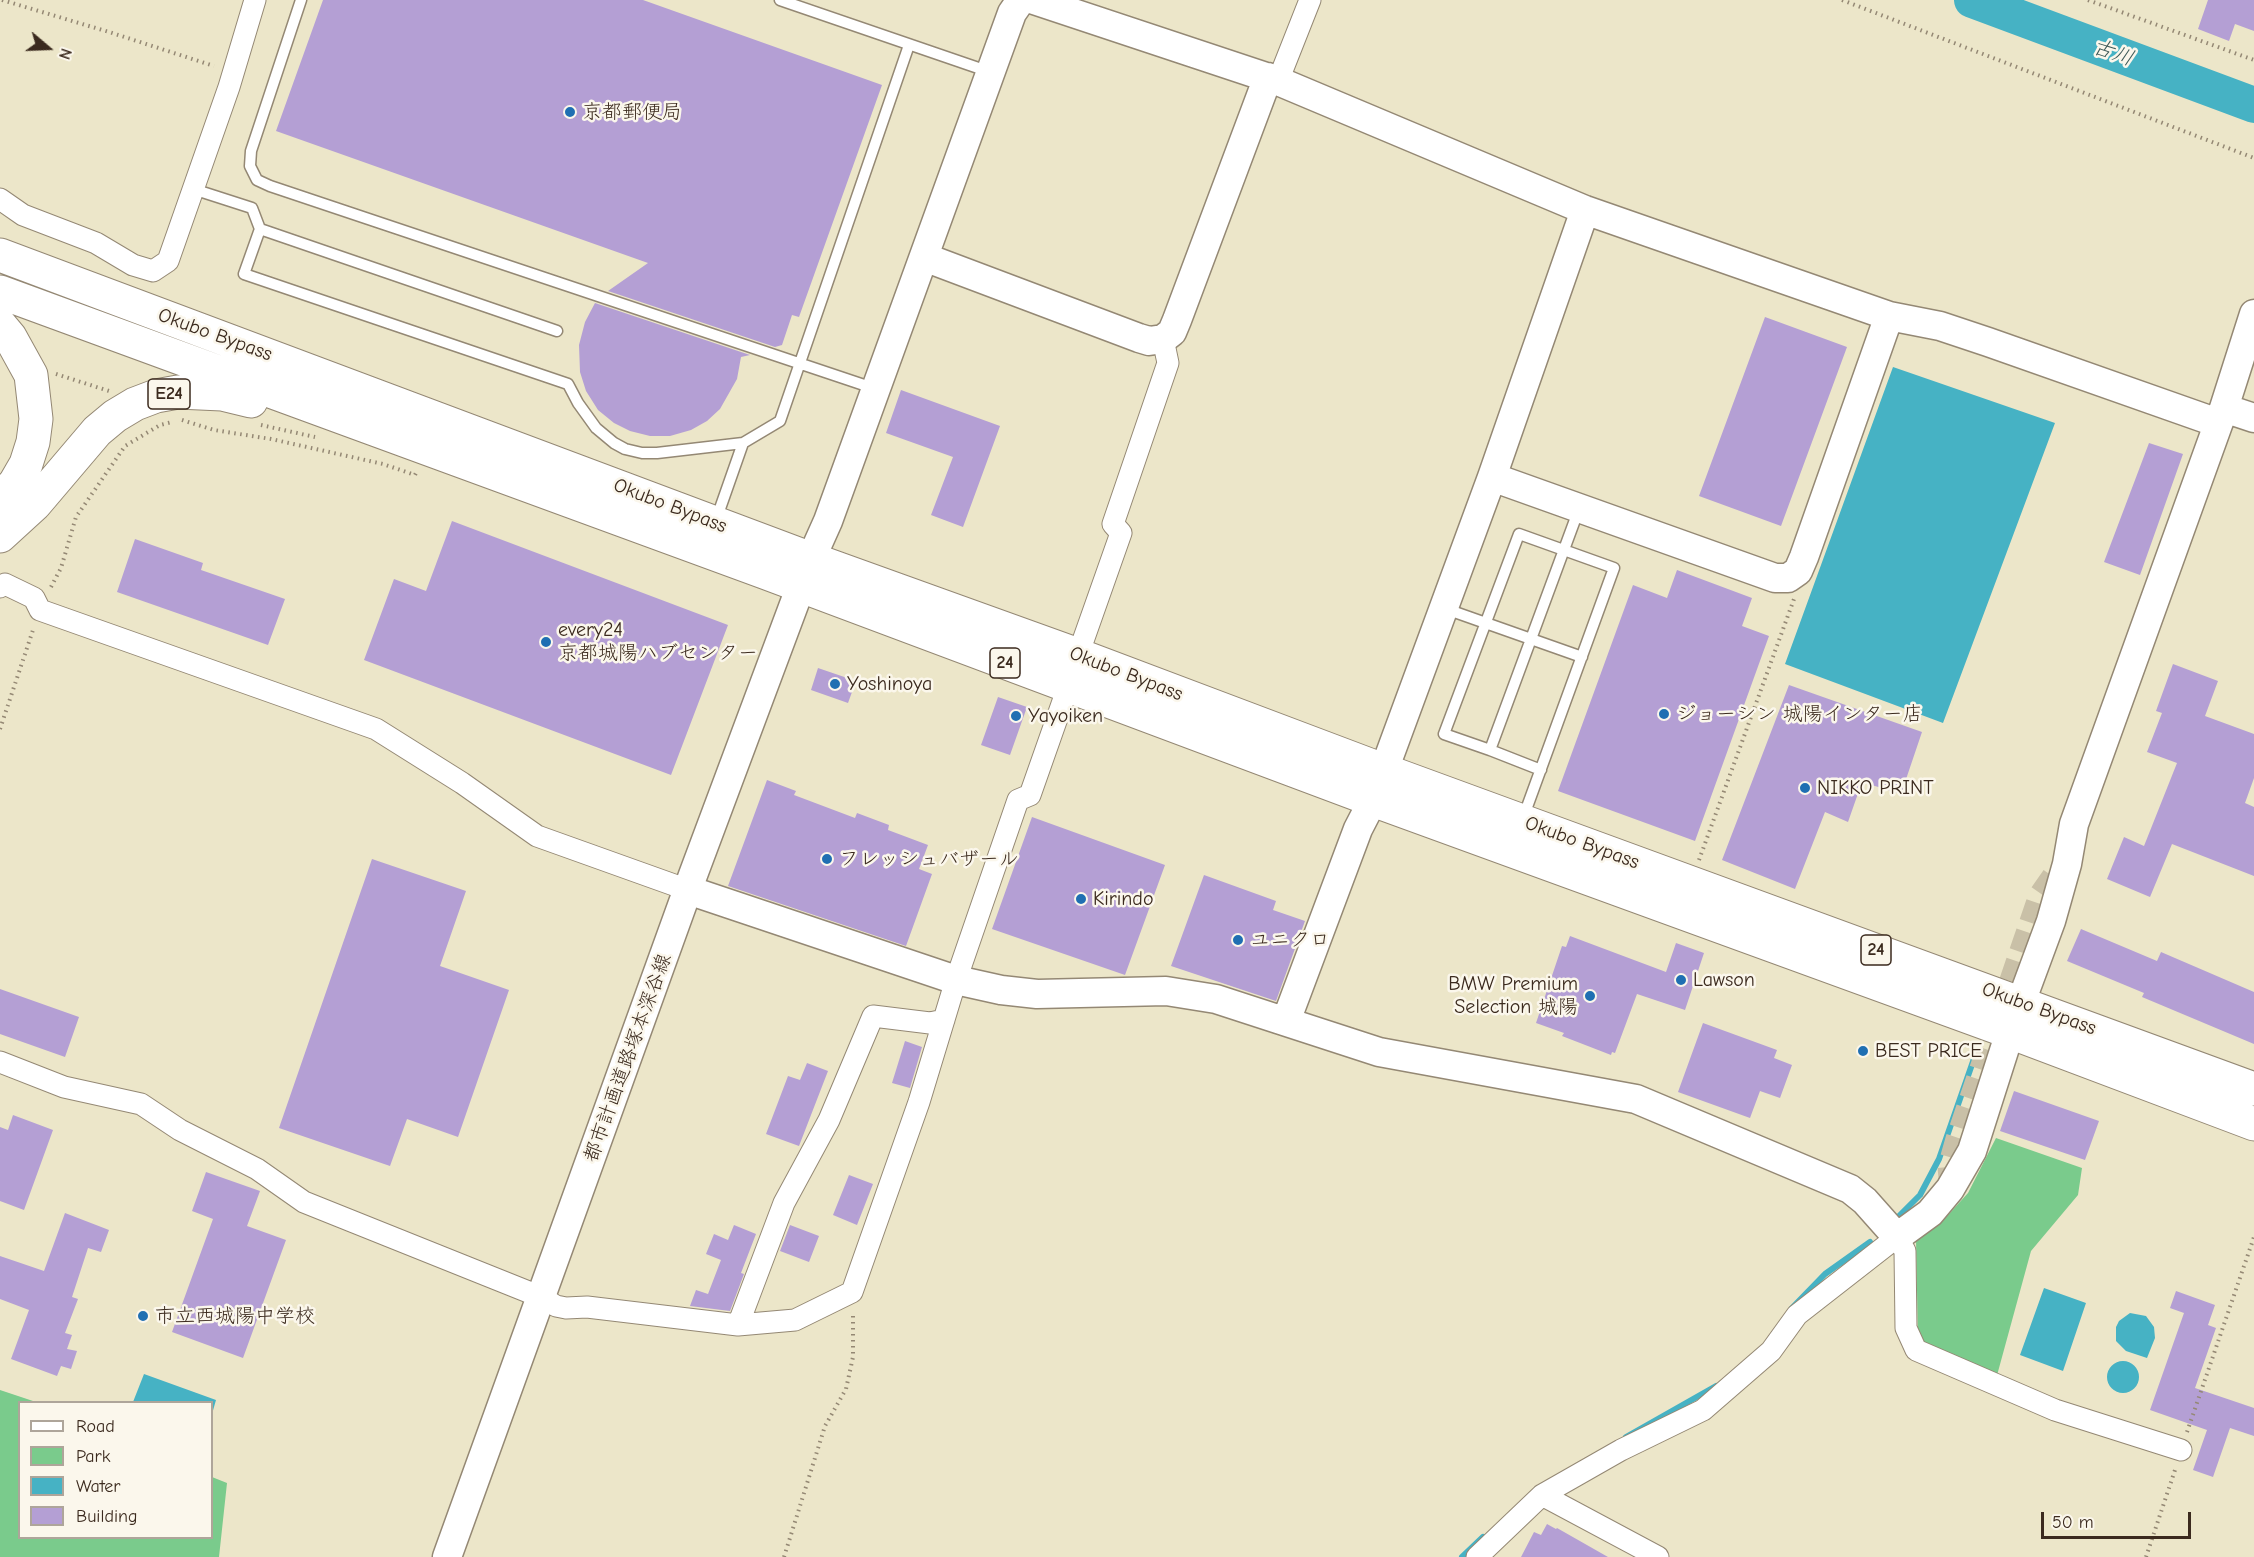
<!DOCTYPE html>
<meta charset="utf-8">
<style>
body{margin:0}
#map{position:relative;width:2254px;height:1557px;overflow:hidden;background:#ece6c9;font-family:"Comic Neue",sans-serif}
canvas{display:block}
.legend{position:absolute;left:18px;top:1401px;width:195px;height:138px;box-sizing:border-box;background:#fbf7ec;border:2px solid #aea59a;margin:0;padding:8px 10px;list-style:none;font-size:18px;color:#3b2a1e}
.legend li{display:flex;align-items:center;gap:12px;height:30px}
.legend b{width:30px;border:2px solid #aea59a}
.north{position:absolute;left:18px;top:18px;width:60px;height:60px;-webkit-text-stroke:4px #fbf7ec;paint-order:stroke;rotate:109deg;font-size:16px;font-weight:700;line-height:24px;text-align:center;color:#3b2a1e}
.north::after{content:'';display:block;margin:auto;width:21px;height:27px;background:#3b2a1e;clip-path:polygon(50% 0,100% 100%,50% 72%,0 100%)}
.scale{position:absolute;left:2041px;top:1512px;width:150px;height:27px;box-sizing:border-box;border:3px solid #3b2a1e;border-top:0;padding-left:8px;font-size:18px;line-height:21px;white-space:nowrap;color:#3b2a1e;-webkit-text-stroke:4px #fbf7ec;paint-order:stroke}
</style>
<div id="map">
<canvas width="2254" height="1557"></canvas>
<ul class="legend">
<li><b style="height:8px;background:#fff"></b>Road</li>
<li><b style="height:16px;background:#7acb8c"></b>Park</li>
<li><b style="height:16px;background:#46b2c4"></b>Water</li>
<li><b style="height:16px;background:#b49fd4"></b>Building</li>
</ul>
<div class="north">N</div>
<div class="scale">50 m</div>
</div>
<script>
const context = document.querySelector('canvas').getContext('2d');
context.lineJoin = 'round';
function fillPath(path, color) {
  context.fillStyle = color;
  context.fill(path, 'evenodd');
}
function shape(rows) {
  const path = new Path2D();
  for (const r of rows) {
    if (r.length === 3) {
      path.moveTo(r[0] + r[2], r[1]);
      path.arc(r[0], r[1], r[2], 0, 2 * Math.PI);
      continue;
    }
    path.moveTo(r[0], r[1]);
    for (let i = 2; i < r.length; i += 2) path.lineTo(r[i], r[i + 1]);
  }
  return path;
}
function stroke(path, color, width, dash) {
  context.strokeStyle = color;
  context.lineWidth = width;
  context.lineCap = dash ? 'butt' : 'round';
  context.setLineDash(dash || []);
  context.stroke(path);
}
function label(font, color, halo, rows, align = 'center') {
  context.font = font + ' "Comic Neue","Klee One",sans-serif';
  context.lineWidth = 5;
  context.setLineDash([]);
  context.textBaseline = 'middle';
  context.strokeStyle = halo;
  context.fillStyle = color;
  for (const [text, x, y, turn = 0] of rows) {
    context.save();
    context.translate(x, y);
    context.rotate((+turn || 0) * Math.PI / 180);
    context.textAlign = isNaN(turn) ? turn : align;
    if (halo) context.strokeText(text, 0, 0);
    context.fillText(text, 0, 0);
    context.restore();
  }
}
const green = shape([
 [1996,1138,2082,1168,2078,1195,2031,1251,1996,1379,1918,1340,1916,1240,1939,1225,1968,1193],
 [0,1390,36,1402,20,1402,20,1538,212,1538,212,1477,227,1483,219,1557,0,1557]
]);
const water = shape([
 [1893,367,2055,423,1943,723,1785,664],
 [2044,1288,2086,1303,2063,1371,2020,1355],
 [2130,1313,2146,1316,2154,1327,2155,1338,2147,1358,2126,1351,2116,1341,2116,1327,2119,1321],
 [2123,1377,16],
 [144,1374,216,1400,212,1414,212,1402,133,1402]
]);
const stream = shape([
 [1896,1219,1920,1195,1939,1159,1977,1050],
 [1792,1308,1825,1274,1870,1242],
 [1626,1437,1716,1386],
 [1462,1557,1483,1537]
]);
const river = shape([
 [1972,0,2254,105]
]);
const building = shape([
 [323,0,643,0,882,85,799,317,792,315,782,345,775,347,608,291,648,263,276,131],
 [2208,0,2254,0,2254,31,2235,24,2229,41,2198,29],
 [595,303,750,355,741,357,737,379,720,409,707,421,691,430,670,436,650,436,630,431,614,423,598,410,586,391,580,372,579,345,585,322],
 [1765,317,1847,347,1781,526,1699,496],
 [901,390,1000,426,963,527,931,515,953,457,886,433],
 [2149,443,2183,454,2140,575,2104,562],
 [452,521,728,625,671,775,364,660,394,579,426,591],
 [135,539,203,563,201,570,285,599,268,645,117,592],
 [1677,570,1752,598,1742,626,1769,636,1695,841,1558,791,1633,585,1667,598],
 [2173,664,2218,681,2205,716,2254,734,2254,778,2245,803,2254,807,2254,876,2172,844,2150,897,2107,879,2124,837,2144,846,2177,763,2147,752,2162,713,2156,711],
 [818,668,856,681,848,703,811,690],
 [1789,685,1922,732,1901,794,1862,782,1848,822,1825,812,1795,889,1722,860],
 [998,697,1027,707,1010,755,981,745],
 [767,780,796,791,794,795,855,818,857,813,889,825,888,830,928,845,919,869,932,874,906,946,728,886],
 [1032,817,1165,865,1125,975,992,929],
 [372,859,466,891,440,966,509,990,458,1137,407,1119,390,1166,279,1128],
 [1204,875,1276,901,1273,910,1305,921,1276,1001,1171,966],
 [2081,929,2157,961,2161,952,2254,992,2254,1044,2142,997,2144,993,2067,961],
 [1570,936,1666,972,1676,943,1704,953,1685,1010,1637,994,1615,1053,1612,1052,1611,1055,1562,1036,1564,1033,1536,1023,1562,946,1566,947],
 [0,989,79,1017,65,1057,0,1034],
 [1703,1023,1777,1050,1774,1058,1792,1065,1780,1098,1760,1091,1750,1118,1678,1092],
 [905,1041,922,1047,910,1088,892,1083],
 [807,1063,828,1071,799,1146,766,1134,788,1076,800,1080],
 [2014,1091,2099,1121,2085,1160,2000,1131],
 [13,1115,53,1130,24,1210,0,1201,0,1127,8,1130],
 [206,1172,260,1191,247,1226,286,1240,243,1358,172,1332,213,1219,192,1211],
 [849,1175,873,1184,857,1225,833,1215],
 [65,1213,109,1230,101,1252,88,1248,72,1297,78,1299,65,1333,72,1335,67,1349,77,1351,71,1369,61,1366,57,1376,11,1359,29,1310,0,1299,0,1256,44,1271],
 [734,1225,756,1234,741,1273,744,1274,730,1311,690,1306,696,1290,708,1294,721,1260,706,1254,714,1234,728,1240],
 [790,1225,819,1236,809,1262,780,1251],
 [2176,1291,2215,1305,2208,1325,2216,1328,2195,1388,2254,1408,2254,1436,2230,1428,2213,1477,2193,1470,2207,1430,2150,1410,2184,1313,2170,1308],
 [1547,1524,1556,1529,1557,1528,1608,1557,1521,1557,1534,1532,1541,1535]
]);
const streetTunnel = shape([
 [1950,1188,1948,1167,1956,1139,2039,895,2053,875,2067,865]
]);
const path = shape([
 [2,0,109,32,214,66],
 [1842,0,2254,158],
 [2088,0,2254,60],
 [56,374,109,391],
 [182,420,214,430,271,439,383,464,415,475,417,471],
 [261,425,315,437],
 [51,587,61,568,76,517,125,446,160,425,172,422],
 [0,729,34,627],
 [1699,860,1794,599],
 [2187,1432,2254,1237],
 [784,1557,825,1426,846,1389,853,1357,853,1312],
 [2146,1557,2176,1467]
]);
const lane = shape([
 [301,0,251,151,250,166,257,180,270,186,876,389],
 [780,0,990,72],
 [193,189,252,208,260,229,557,331],
 [260,229,244,274,568,384,578,403,596,428,614,443,625,449,642,453,657,453,743,443],
 [716,520,743,443,780,421,909,45],
 [1446,609,1582,657],
 [1490,750,1444,734,1519,534,1614,568,1523,818],
 [1541,770,1490,750,1579,509]
]);
const street = shape([
 [1278,81,1310,0],
 [0,199,23,215,96,243,133,265,153,271,168,261,229,87,255,0],
 [0,587,5,584,34,598,40,610,376,729,462,783,537,836,688,890],
 [1078,655,1121,533,1113,524,1168,363,1163,339],
 [0,1062,64,1087,141,1104,180,1130,257,1169,304,1202,541,1297,556,1306,566,1308,587,1307,738,1325,795,1320,852,1292,919,1102,956,980,1018,800,1030,795,1068,687],
 [738,1325,784,1203,829,1120,873,1016,930,1023,944,1020],
 [1542,1495,1658,1557],
 [1477,1557,1542,1495,1621,1450,1703,1410,1771,1351,1797,1315,1897,1237,1905,1251,1906,1328,1916,1350,2055,1410,2181,1450]
]);
const secondary = shape([
 [1034,0,1278,81,1585,210,1889,316,1940,326,1988,342,2218,423],
 [924,257,1139,338,1149,341,1163,339,1172,332,1177,320,1268,77],
 [2224,408,2254,418],
 [1492,477,1775,578,1788,578,1798,571,1804,557,1889,316],
 [688,890,956,980,1001,990,1037,994,1166,991,1216,999,1379,1052,1636,1099,1850,1189,1865,1201,1897,1237,1930,1213,1950,1189,1972,1151,2010,1032,2051,921,2067,864,2074,824,2224,408,2254,314],
 [1286,1021,1358,829,1373,800,1492,477,1585,210],
 [447,1557,693,875,811,559,828,521,1012,13,1021,0]
]);
const highway = shape([
 [0,255,811,559,1078,655,1383,770,2254,1089],
 [0,292,764,572,1373,800,2010,1032,2254,1124],
 [0,325,10,337,31,375,36,419,33,442,26,464,15,483,0,500],
 [0,536,35,504,97,431,115,416,135,404,156,396,178,392,222,394,251,401]
]);
const markers = [
 [570,112,6,"#1f6fb2"],
 [546,642,6,"#1f6fb2"],
 [835,684,6,"#1f6fb2"],
 [1664,714,6,"#1f6fb2"],
 [1016,716,6,"#1f6fb2"],
 [1805,788,6,"#1f6fb2"],
 [827,859,6,"#1f6fb2"],
 [1081,899,6,"#1f6fb2"],
 [1238,940,6,"#1f6fb2"],
 [1681,980,6,"#1f6fb2"],
 [1590,996,6,"#1f6fb2"],
 [1863,1051,6,"#1f6fb2"],
 [143,1316,6,"#1f6fb2"]
];
const shields = [
 [169,394,42],
 [1005,663,30],
 [1876,950,30]
];
const shieldNames = [
 ["E24",169,394],
 ["24",1005,663],
 ["24",1876,950]
];
const poiNames = [
 ["京都郵便局",582,112],
 ["every24",558,630],
 ["京都城陽ハブセンター",558,653],
 ["Yoshinoya",847,684],
 ["ジョーシン 城陽インター店",1676,714],
 ["Yayoiken",1028,716],
 ["NIKKO PRINT",1817,788],
 ["フレッシュバザール",839,859],
 ["Kirindo",1093,899],
 ["ユニクロ",1250,940],
 ["Lawson",1693,980],
 ["BMW Premium",1578,984,"right"],
 ["Selection 城陽",1578,1007,"right"],
 ["BEST PRICE",1875,1051],
 ["市立西城陽中学校",155,1316]
];
const streetNames = [
 ["Okubo Bypass",215,335,20],
 ["Okubo Bypass",670,506,21],
 ["Okubo Bypass",1126,674,21],
 ["Okubo Bypass",1582,843,20],
 ["Okubo Bypass",2039,1009,20],
 ["都市計画道路塚本深谷線",628,1058,-70]
];
const waterNames = [
 ["古川",2113,53,20]
];
fillPath(green, '#7acb8c');
fillPath(water, '#46b2c4');
stroke(stream, '#46b2c4', 6);
stroke(river, '#46b2c4', 36);
fillPath(building, '#b49fd4');
stroke(streetTunnel, '#c9c0a7', 21, [21, 10]);
stroke(lane, '#948874', 13);
stroke(street, '#948874', 23);
stroke(secondary, '#948874', 31);
stroke(highway, '#948874', 35);
stroke(path, '#948874', 4, [1.5, 4.5]);
stroke(lane, '#fff', 10);
stroke(street, '#fff', 21);
stroke(secondary, '#fff', 28);
stroke(highway, '#fff', 33);
for (const [x, y, r, color] of markers) {
  const dot = new Path2D();
  dot.arc(x, y, r, 0, 2 * Math.PI);
  context.fillStyle = color;
  context.fill(dot);
  stroke(dot, '#fbf7ec', 2);
}
for (const [x, y, w] of shields) {
  const box = new Path2D();
  box.roundRect(x - w / 2, y - 15, w, 30, 4.5);
  context.fillStyle = '#fbf7ec';
  context.fill(box);
  stroke(box, '#3b2a1e', 1.5);
}
label('bold 18px', '#3b2a1e', null, shieldNames);
label('20px', '#3b2a1e', '#fbf7ec', poiNames, 'left');
label('20px', '#3b2a1e', '#fbf7ec', streetNames);
label('italic 21px', '#3f5a58', '#fbf7ec', waterNames);
</script>
